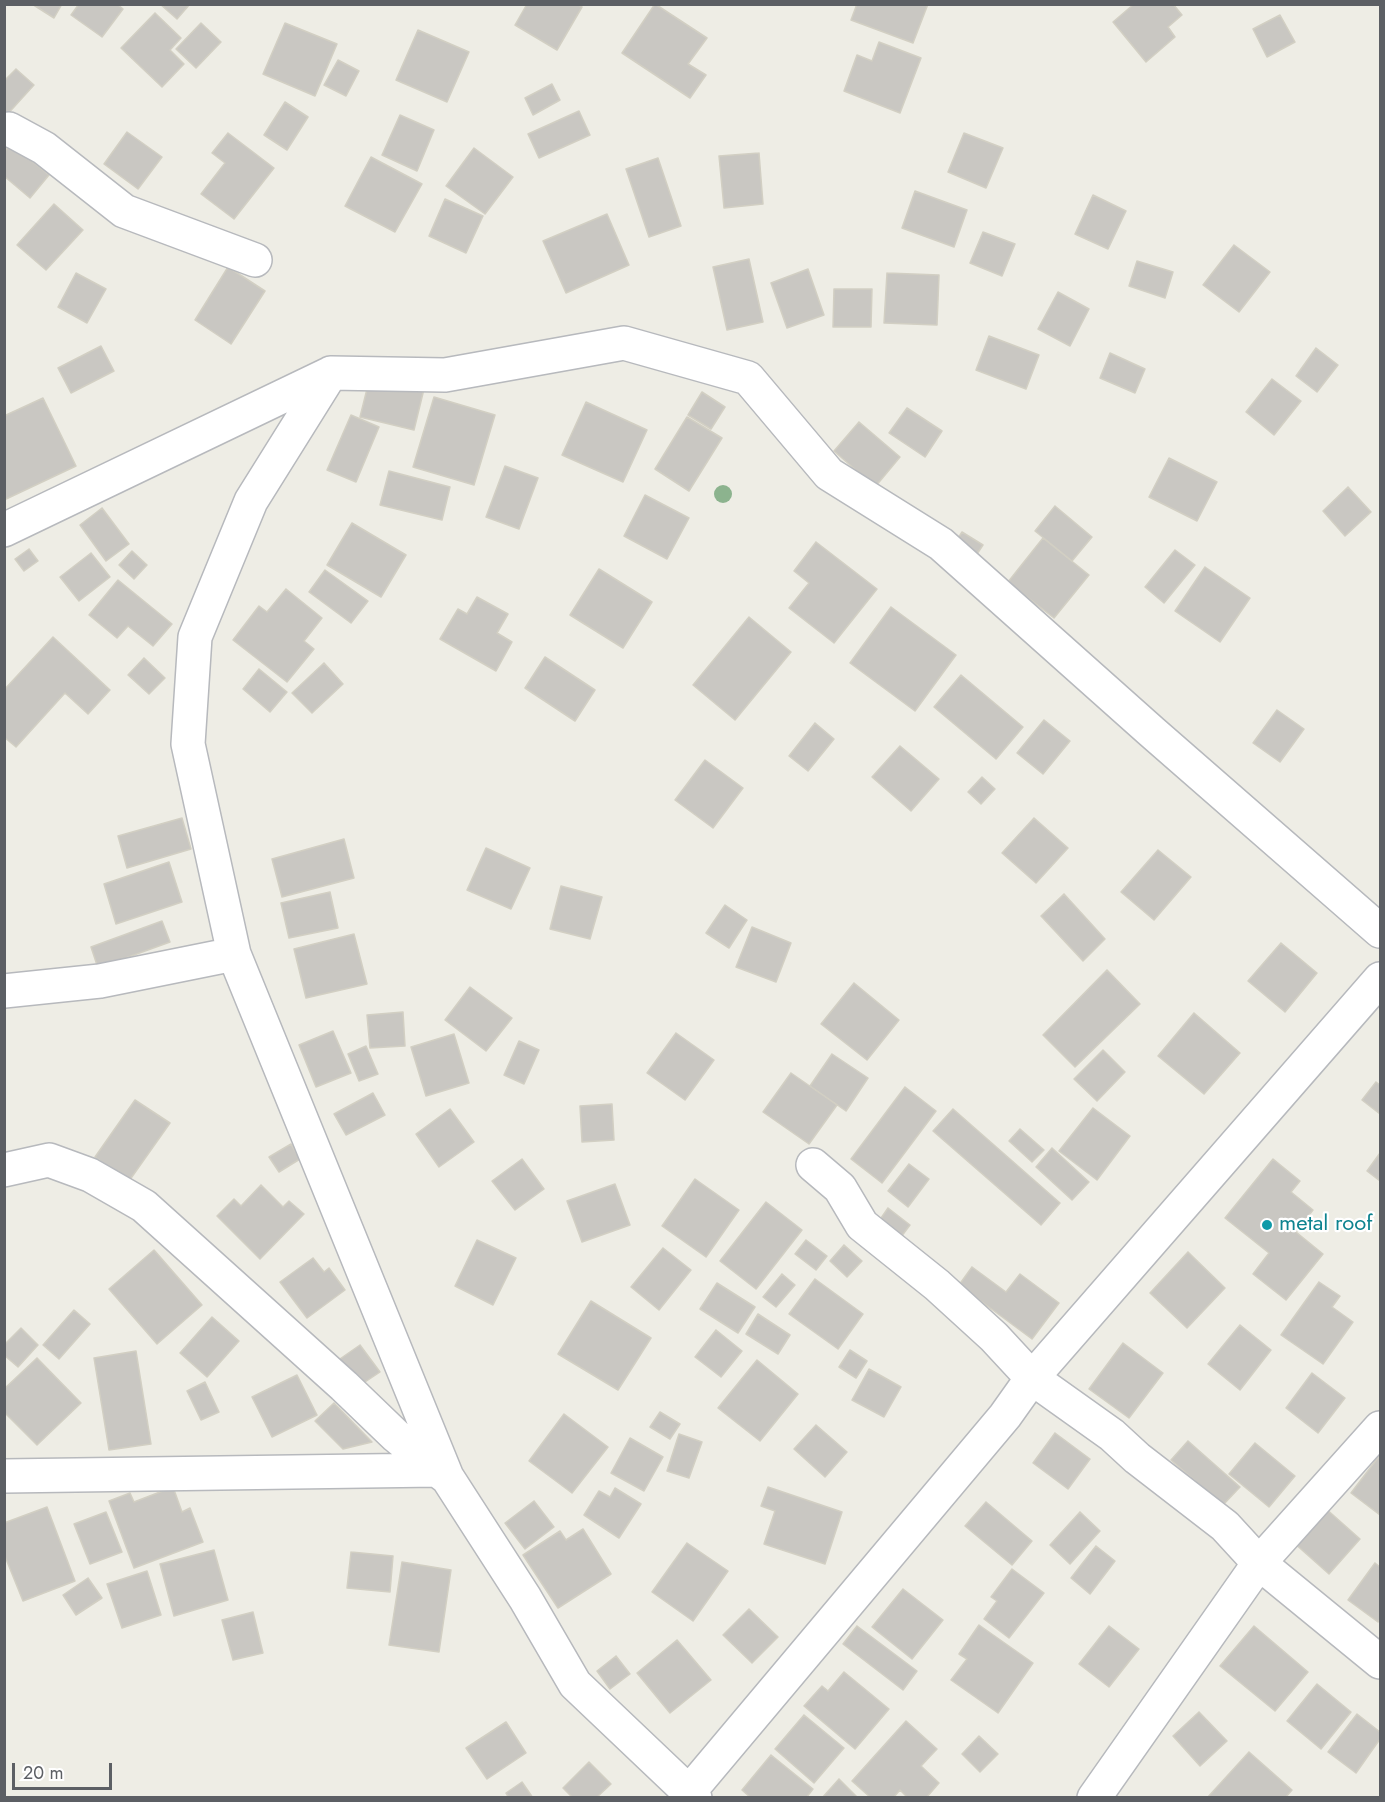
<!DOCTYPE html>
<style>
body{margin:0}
#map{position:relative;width:1385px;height:1802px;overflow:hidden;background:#eeede5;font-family:Jost,sans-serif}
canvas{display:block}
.frame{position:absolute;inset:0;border:6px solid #5c5f64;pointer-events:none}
.scale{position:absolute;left:12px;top:1763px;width:100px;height:27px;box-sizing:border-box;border:3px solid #5c5f64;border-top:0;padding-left:8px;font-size:18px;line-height:21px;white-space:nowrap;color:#5c5f64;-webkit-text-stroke:4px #fff;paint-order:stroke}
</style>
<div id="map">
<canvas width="1385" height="1802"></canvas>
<div class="frame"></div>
<div class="scale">20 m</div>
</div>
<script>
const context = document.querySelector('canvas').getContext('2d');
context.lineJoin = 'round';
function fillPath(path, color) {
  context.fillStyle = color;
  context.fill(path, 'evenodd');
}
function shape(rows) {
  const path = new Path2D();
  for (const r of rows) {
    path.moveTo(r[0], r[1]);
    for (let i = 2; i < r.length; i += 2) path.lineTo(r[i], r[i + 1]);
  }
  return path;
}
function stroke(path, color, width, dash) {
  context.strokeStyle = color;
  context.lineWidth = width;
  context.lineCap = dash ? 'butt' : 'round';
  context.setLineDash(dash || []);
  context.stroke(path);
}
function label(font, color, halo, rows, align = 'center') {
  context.font = font + ' Jost,sans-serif';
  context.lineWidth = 4.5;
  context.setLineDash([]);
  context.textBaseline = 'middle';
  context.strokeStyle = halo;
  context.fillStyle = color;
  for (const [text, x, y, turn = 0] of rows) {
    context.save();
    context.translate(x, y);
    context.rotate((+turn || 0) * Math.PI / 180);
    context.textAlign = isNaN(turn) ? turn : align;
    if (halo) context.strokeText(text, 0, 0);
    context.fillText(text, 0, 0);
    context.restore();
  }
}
const building = shape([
 [32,4,62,4,54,18,32,4],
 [79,4,117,4,123,9,102,37,71,15,79,4],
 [160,4,190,4,177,19,160,4],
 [527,4,577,4,582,7,557,50,515,25,527,4],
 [655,4,707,38,688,64,706,75,690,98,622,53,655,4],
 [857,4,928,4,913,43,851,20,857,4],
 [1134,4,1173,4,1182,15,1168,27,1175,37,1146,62,1113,22,1134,4],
 [155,13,181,38,170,50,184,64,162,87,121,48,155,13],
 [1280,15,1295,42,1267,57,1253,29,1280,15],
 [201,23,221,42,196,68,176,49,201,23],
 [285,23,337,44,315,96,263,74,285,23],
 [418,30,469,52,447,102,396,80,418,30],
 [879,42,921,58,900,113,844,91,857,55,872,61,879,42],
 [338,60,359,71,346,96,324,85,338,60],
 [16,69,34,85,4,118,4,81,16,69],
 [552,84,560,100,533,115,525,98,552,84],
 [285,102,308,117,287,150,264,135,285,102],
 [579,111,590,135,539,158,528,134,579,111],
 [400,115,434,130,417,171,382,155,400,115],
 [127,132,162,157,138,189,104,164,127,132],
 [228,133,274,168,234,219,201,194,225,163,212,153,228,133],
 [964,133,1003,148,986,188,948,172,964,133],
 [11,144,49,175,30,198,4,176,4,152,11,144],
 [474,148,513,177,485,214,446,186,474,148],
 [759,153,763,204,724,208,719,156,759,153],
 [371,157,422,184,395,232,345,206,371,157],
 [658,158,681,226,649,237,626,169,658,158],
 [915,191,967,210,954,247,902,228,915,191],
 [1093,195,1126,211,1108,249,1075,234,1093,195],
 [445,199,483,216,466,253,429,236,445,199],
 [54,204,83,230,46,270,17,245,54,204],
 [607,214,629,265,566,293,543,241,607,214],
 [983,232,1015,244,1002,276,970,263,983,232],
 [1234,245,1270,272,1239,312,1203,285,1234,245],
 [749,259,763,322,727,330,713,267,749,259],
 [1137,261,1173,272,1165,298,1129,286,1137,261],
 [228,267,265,291,231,344,195,320,228,267],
 [808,269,824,315,787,328,771,283,808,269],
 [76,273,106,289,87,323,58,307,76,273],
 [887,273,939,275,937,325,884,323,887,273],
 [834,289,872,289,871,327,833,327,834,289],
 [1058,292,1089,309,1070,346,1038,329,1058,292],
 [989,336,1039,355,1026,389,976,370,989,336],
 [101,346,114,371,71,393,58,368,101,346],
 [1316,348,1338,365,1317,392,1296,376,1316,348],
 [1110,353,1145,369,1135,393,1100,378,1110,353],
 [370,377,424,389,414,430,360,417,370,377],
 [1272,379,1301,401,1274,435,1246,412,1272,379],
 [702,392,725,407,711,429,688,415,702,392],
 [434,397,495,415,474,485,413,467,434,397],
 [43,398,76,466,4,500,4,416,43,398],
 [586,402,647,430,623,482,562,455,586,402],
 [907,408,942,431,925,457,889,433,907,408],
 [351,415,379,427,356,482,327,470,351,415],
 [687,417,722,438,689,491,655,469,687,417],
 [859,422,900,457,875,487,834,451,859,422],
 [1169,458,1217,482,1197,521,1149,497,1169,458],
 [505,466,538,478,519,529,486,517,505,466],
 [389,471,450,487,442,520,380,505,389,471],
 [1348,487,1371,512,1345,536,1323,511,1348,487],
 [645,495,689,518,667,559,624,536,645,495],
 [1055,506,1092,537,1072,561,1035,531,1055,506],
 [102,508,129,544,106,561,80,525,102,508],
 [352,523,406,555,381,597,327,565,352,523],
 [962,532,983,545,973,560,952,548,962,532],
 [1043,538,1089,575,1054,618,1008,582,1043,538],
 [816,542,877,589,834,643,789,608,809,583,794,571,816,542],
 [29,549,38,561,24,571,15,559,29,549],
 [1175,550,1195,565,1164,603,1145,587,1175,550],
 [132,551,147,565,134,579,119,565,132,551],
 [91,553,110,577,79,601,60,577,91,553],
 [1205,567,1250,598,1220,642,1175,611,1205,567],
 [599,569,652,602,623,648,570,615,599,569],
 [325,570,368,601,351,623,309,592,325,570],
 [118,580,172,624,153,646,128,626,117,638,89,615,118,580],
 [286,589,322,618,304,641,314,649,287,682,233,640,259,606,267,612,286,589],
 [477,597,508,614,497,633,512,642,496,671,440,639,458,609,467,614,477,597],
 [891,607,956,655,915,711,850,663,891,607],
 [749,617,791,652,735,720,693,685,749,617],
 [53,637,110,690,88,714,65,693,16,747,4,737,4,690,53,637],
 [545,657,595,690,575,721,525,688,545,657],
 [144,658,165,678,149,694,128,675,144,658],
 [324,663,343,684,312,713,292,693,324,663],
 [259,669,287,692,270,712,243,689,259,669],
 [961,675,1023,727,996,759,934,707,961,675],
 [1277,710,1304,729,1280,762,1253,743,1277,710],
 [1044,720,1070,741,1043,774,1017,753,1044,720],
 [815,723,834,739,808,771,789,756,815,723],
 [900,746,939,779,911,811,872,777,900,746],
 [705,760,743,788,713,828,675,800,705,760],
 [982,777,995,789,981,804,968,792,982,777],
 [182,818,191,849,127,868,118,836,182,818],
 [1034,818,1068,848,1036,883,1002,853,1034,818],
 [344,839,354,878,282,897,272,859,344,839],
 [486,848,530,868,511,909,467,890,486,848],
 [1158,850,1191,877,1154,920,1121,892,1158,850],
 [169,862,182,902,116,924,104,884,169,862],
 [561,886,602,897,590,939,550,929,561,886],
 [330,892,338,928,289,938,281,903,330,892],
 [1064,894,1105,939,1083,961,1041,916,1064,894],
 [725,905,747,920,729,948,706,933,725,905],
 [162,921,170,942,98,968,91,947,162,921],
 [752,927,791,943,776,982,736,967,752,927],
 [354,934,367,984,306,998,294,949,354,934],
 [1281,943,1317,973,1285,1012,1248,981,1281,943],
 [1107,970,1140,1004,1075,1067,1043,1035,1107,970],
 [854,983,899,1020,867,1060,821,1024,854,983],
 [470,987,512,1018,486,1051,445,1020,470,987],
 [403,1012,405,1046,370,1048,367,1015,403,1012],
 [1194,1013,1240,1053,1204,1094,1158,1056,1194,1013],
 [333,1031,351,1073,316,1087,299,1045,333,1031],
 [676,1033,714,1060,685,1100,647,1073,676,1033],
 [454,1034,469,1083,426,1096,411,1047,454,1034],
 [519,1041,539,1050,524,1084,504,1075,519,1041],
 [366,1046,378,1074,359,1081,348,1054,366,1046],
 [1103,1050,1125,1072,1097,1101,1074,1079,1103,1050],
 [832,1054,868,1078,846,1111,810,1086,832,1054],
 [791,1073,837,1105,809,1144,763,1112,791,1073],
 [1376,1082,1380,1085,1380,1114,1362,1100,1376,1082],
 [905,1087,936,1111,882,1183,851,1159,905,1087],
 [373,1093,385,1115,346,1135,334,1114,373,1093],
 [135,1100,170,1123,129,1181,95,1157,135,1100],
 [612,1104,614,1140,582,1142,580,1106,612,1104],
 [1093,1108,1130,1136,1097,1180,1059,1151,1093,1108],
 [450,1109,474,1142,439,1167,416,1134,450,1109],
 [953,1109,1060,1203,1041,1225,933,1131,953,1109],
 [1020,1129,1044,1150,1032,1162,1009,1141,1020,1129],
 [291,1144,300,1159,279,1172,269,1157,291,1144],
 [1052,1148,1089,1182,1072,1200,1036,1167,1052,1148],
 [1380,1153,1380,1181,1367,1171,1380,1153],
 [522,1159,544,1189,515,1210,492,1181,522,1159],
 [1273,1159,1300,1181,1291,1192,1313,1210,1296,1232,1323,1254,1286,1300,1253,1274,1269,1253,1225,1218,1273,1159],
 [909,1164,929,1179,908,1207,888,1191,909,1164],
 [695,1179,739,1210,706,1257,662,1226,695,1179],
 [615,1184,630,1225,582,1242,567,1201,615,1184],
 [261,1185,283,1207,289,1201,304,1214,260,1259,217,1216,234,1199,241,1206,261,1185],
 [766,1202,802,1230,756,1289,720,1261,766,1202],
 [888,1208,910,1225,901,1237,879,1221,888,1208],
 [477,1240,516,1258,493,1305,455,1286,477,1240],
 [806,1240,827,1256,816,1270,795,1254,806,1240],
 [844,1245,862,1261,847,1277,830,1261,844,1245],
 [663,1248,691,1270,659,1310,631,1287,663,1248],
 [154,1250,202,1305,157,1344,109,1289,154,1250],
 [1188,1252,1225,1288,1187,1328,1150,1293,1188,1252],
 [313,1258,324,1272,329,1268,345,1290,307,1318,280,1282,313,1258],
 [972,1267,1006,1292,1020,1274,1059,1303,1032,1339,959,1285,972,1267],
 [782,1274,795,1285,776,1307,763,1297,782,1274],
 [815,1279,863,1314,838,1349,789,1314,815,1279],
 [1319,1282,1340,1296,1332,1307,1353,1322,1323,1364,1281,1335,1319,1282],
 [717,1283,755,1307,738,1333,700,1309,717,1283],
 [591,1301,651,1338,618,1390,558,1354,591,1301],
 [74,1310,90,1324,59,1359,43,1345,74,1310],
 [758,1314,790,1335,778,1354,746,1334,758,1314],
 [212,1317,239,1341,207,1377,180,1353,212,1317],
 [1240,1325,1271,1350,1240,1390,1208,1364,1240,1325],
 [21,1328,38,1345,18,1367,4,1355,4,1345,21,1328],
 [716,1330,742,1351,721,1377,695,1357,716,1330],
 [1123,1343,1163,1373,1129,1418,1089,1389,1123,1343],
 [360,1345,380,1372,356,1388,337,1361,360,1345],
 [850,1350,867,1361,856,1378,839,1367,850,1350],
 [136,1351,151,1444,109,1450,94,1358,136,1351],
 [37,1358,81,1403,37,1445,4,1412,4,1389,37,1358],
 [757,1360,798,1394,760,1441,718,1408,757,1360],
 [869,1369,901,1387,884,1417,852,1400,869,1369],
 [1312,1373,1345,1398,1318,1433,1286,1408,1312,1373],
 [297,1375,317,1415,272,1437,252,1397,297,1375],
 [205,1382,219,1412,201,1420,187,1391,205,1382],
 [334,1403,372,1442,343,1449,315,1421,334,1403],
 [660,1412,680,1424,670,1439,650,1427,660,1412],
 [564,1414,608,1447,572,1493,529,1461,564,1414],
 [816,1425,847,1452,825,1477,794,1449,816,1425],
 [1055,1433,1090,1459,1068,1489,1033,1463,1055,1433],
 [679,1434,702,1442,689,1478,667,1471,679,1434],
 [630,1438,663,1457,644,1491,611,1473,630,1438],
 [1188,1441,1240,1487,1223,1505,1171,1460,1188,1441],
 [1255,1443,1295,1476,1269,1507,1229,1474,1255,1443],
 [1380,1455,1380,1515,1351,1493,1380,1455],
 [173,1487,182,1512,190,1508,203,1542,134,1568,109,1501,130,1493,134,1502,173,1487],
 [768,1487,842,1512,825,1564,764,1544,775,1511,761,1506,768,1487],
 [615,1488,641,1504,619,1538,584,1515,599,1491,610,1497,615,1488],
 [534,1501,554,1527,525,1549,505,1523,534,1501],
 [986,1502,1032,1541,1012,1565,965,1526,986,1502],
 [47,1507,75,1581,23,1601,4,1554,4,1523,47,1507],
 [1324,1507,1360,1539,1329,1574,1293,1542,1324,1507],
 [106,1512,122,1552,90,1564,74,1524,106,1512],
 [1080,1512,1100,1531,1070,1564,1050,1545,1080,1512],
 [583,1529,611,1574,558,1608,523,1555,560,1531,566,1540,583,1529],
 [687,1543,728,1571,693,1621,652,1592,687,1543],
 [1096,1546,1115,1561,1090,1594,1071,1578,1096,1546],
 [214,1550,228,1600,174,1616,160,1564,214,1550],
 [351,1552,393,1556,390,1592,347,1588,351,1552],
 [402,1562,451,1570,439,1652,389,1645,402,1562],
 [1375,1563,1380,1567,1380,1619,1378,1622,1348,1600,1375,1563],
 [1012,1569,1044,1593,1009,1638,984,1619,997,1601,991,1597,1012,1569],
 [147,1571,161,1615,122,1628,107,1584,147,1571],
 [88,1578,102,1598,76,1615,63,1595,88,1578],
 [903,1589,943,1620,912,1659,872,1627,903,1589],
 [749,1609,778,1637,752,1663,723,1635,749,1609],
 [253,1612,263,1653,233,1660,222,1620,253,1612],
 [979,1625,1033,1663,998,1713,951,1680,967,1659,959,1654,979,1625],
 [857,1626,917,1671,903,1690,843,1644,857,1626],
 [1109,1626,1139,1649,1109,1687,1079,1664,1109,1626],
 [1254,1626,1308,1672,1275,1711,1220,1666,1254,1626],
 [677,1640,711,1680,670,1713,637,1673,677,1640],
 [616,1656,630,1674,610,1689,597,1671,616,1656],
 [844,1672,889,1709,855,1749,804,1706,822,1686,828,1691,844,1672],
 [1317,1684,1351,1712,1321,1749,1287,1721,1317,1684],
 [1199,1712,1227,1741,1200,1766,1173,1736,1199,1712],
 [1357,1714,1380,1732,1380,1739,1356,1773,1328,1752,1357,1714],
 [804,1715,844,1748,814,1783,775,1749,804,1715],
 [906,1721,937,1749,921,1766,939,1783,926,1798,908,1798,900,1790,893,1798,871,1798,852,1781,906,1721],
 [506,1722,526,1753,487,1779,466,1748,506,1722],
 [979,1736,998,1754,980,1772,962,1754,979,1736],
 [1249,1752,1292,1790,1285,1798,1207,1798,1249,1752],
 [771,1755,813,1789,806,1798,751,1798,742,1790,771,1755],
 [589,1762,611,1784,596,1798,573,1798,563,1788,589,1762],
 [839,1779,858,1798,822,1798,839,1779],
 [522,1782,533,1798,509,1798,506,1793,522,1782]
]);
const minor = shape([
 [4,130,9,129,44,148,124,211,255,260],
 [4,530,331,373],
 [4,991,100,981,234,954],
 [813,1165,840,1188,862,1225,937,1285,994,1337,1032,1378,1112,1435,1137,1458,1225,1526,1259,1563,1380,1662],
 [4,1170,49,1160,90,1175,144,1206,344,1386,396,1436,437,1470],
 [4,1476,437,1470,445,1476],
 [689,1792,1005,1416,1032,1378,1380,979],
 [695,1798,575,1684,525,1598,447,1477,234,954,188,744,195,637,251,501,331,373,445,375,624,343,748,378,829,474,941,544,1152,732,1380,931],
 [1094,1798,1259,1563,1380,1428]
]);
const trees = [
 [723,494]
];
const markers = [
 [1267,1225,6,"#0f9aa8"]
];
const cultureNames = [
 ["metal roof",1279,1225]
];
fillPath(building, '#c9c7c2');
stroke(building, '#d2cfc3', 1.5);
stroke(minor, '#b7b9bd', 36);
stroke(minor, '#fff', 33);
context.fillStyle = '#8cb38e';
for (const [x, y] of trees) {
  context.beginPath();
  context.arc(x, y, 9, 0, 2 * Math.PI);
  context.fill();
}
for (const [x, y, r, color] of markers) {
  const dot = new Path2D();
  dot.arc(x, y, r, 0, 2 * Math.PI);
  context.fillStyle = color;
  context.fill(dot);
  stroke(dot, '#fff', 2);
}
label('22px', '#0d838f', '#fff', cultureNames, 'left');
</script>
